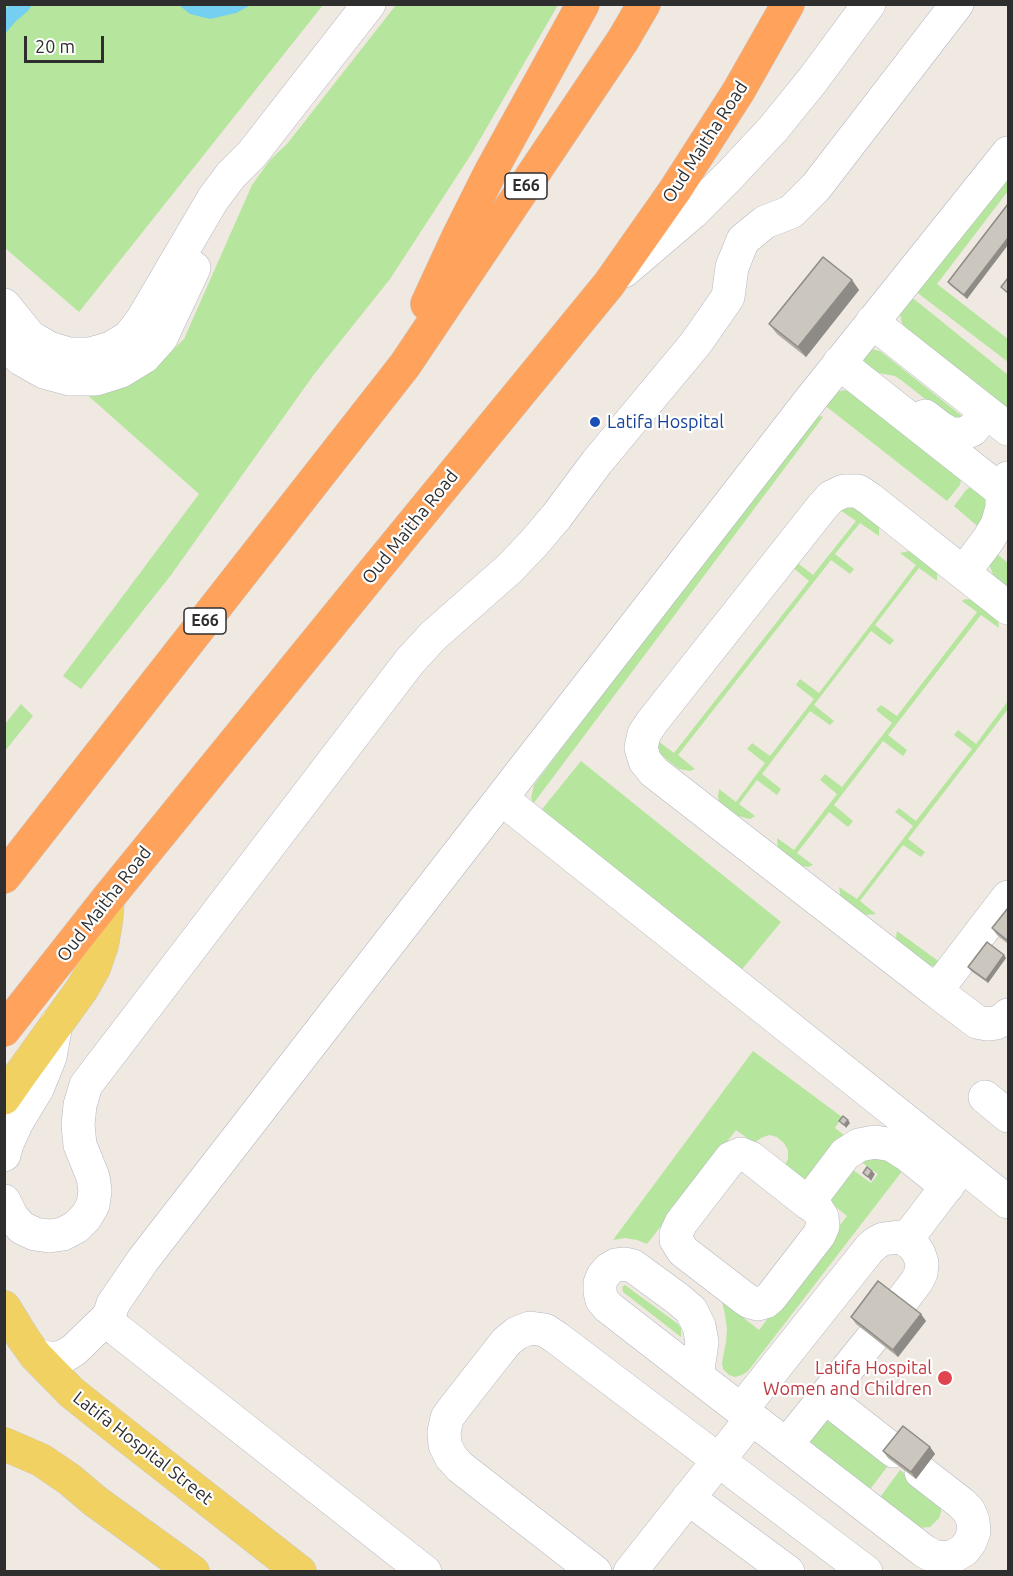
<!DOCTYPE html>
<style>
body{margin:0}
#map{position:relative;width:1013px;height:1576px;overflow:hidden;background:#efe9e1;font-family:Ubuntu,sans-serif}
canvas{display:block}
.frame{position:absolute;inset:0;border:6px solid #2e2e2e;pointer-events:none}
.scale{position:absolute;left:24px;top:36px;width:80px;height:27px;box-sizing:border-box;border:3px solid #2e2e2e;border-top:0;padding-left:8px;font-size:18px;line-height:21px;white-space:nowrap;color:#2e2e2e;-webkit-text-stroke:4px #fff;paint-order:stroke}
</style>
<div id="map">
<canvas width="1013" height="1576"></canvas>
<div class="frame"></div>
<div class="scale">20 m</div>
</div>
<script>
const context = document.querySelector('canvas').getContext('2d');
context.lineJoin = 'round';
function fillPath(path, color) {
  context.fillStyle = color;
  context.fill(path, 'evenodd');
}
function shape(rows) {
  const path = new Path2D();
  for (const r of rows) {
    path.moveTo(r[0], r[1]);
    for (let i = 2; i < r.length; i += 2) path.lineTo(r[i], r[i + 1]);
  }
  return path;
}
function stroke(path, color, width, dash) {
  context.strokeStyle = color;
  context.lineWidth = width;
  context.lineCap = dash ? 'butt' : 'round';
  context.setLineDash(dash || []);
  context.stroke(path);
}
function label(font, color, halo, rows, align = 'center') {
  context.font = font + ' Ubuntu,sans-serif';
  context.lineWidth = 4.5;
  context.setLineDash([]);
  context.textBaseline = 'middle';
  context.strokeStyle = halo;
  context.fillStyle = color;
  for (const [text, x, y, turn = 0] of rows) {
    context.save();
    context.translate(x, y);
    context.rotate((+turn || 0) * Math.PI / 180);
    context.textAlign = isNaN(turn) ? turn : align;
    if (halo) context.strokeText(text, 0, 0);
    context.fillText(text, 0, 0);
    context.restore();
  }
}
const green = shape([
 [5,5,323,5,79,312,5,248],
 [396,5,558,5,472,153,390,279,315,373,171,575,81,689,63,676,199,494,84,392,126,385,148,374,184,339,252,185,270,160,287,144],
 [1008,165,1008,191,937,284,1008,339,1008,362,919,294,917,291],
 [910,298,914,299,1008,375,1008,412,906,330,902,323,900,315,900,306],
 [871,349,880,351,962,416,957,424,901,380,895,376,879,373,866,365,864,361,864,356],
 [844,390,851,392,961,480,960,485,947,501,823,404,836,392],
 [816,415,823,417,533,804,531,798,534,785,811,418],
 [970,487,987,498,983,531,954,506,966,490],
 [848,506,856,508,879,527,879,536,860,523,835,554,854,569,850,574,831,560,678,755,695,769,690,771,679,769,656,751,658,741,674,753,809,581,791,566,795,561,813,575,856,521,840,510],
 [909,551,913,552,937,573,937,581,919,568,875,625,894,640,890,645,871,631,814,705,834,721,830,725,810,711,762,774,781,789,777,795,757,780,739,804,755,816,750,819,738,816,719,801,718,797,719,789,736,802,765,763,747,749,752,743,770,756,814,699,796,685,800,679,819,693,916,565,900,553],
 [997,554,1008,563,1008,590,997,584,990,567,990,563],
 [965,599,974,600,998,621,999,628,981,615,888,735,907,750,903,756,883,741,834,805,853,821,848,827,829,812,797,853,813,865,808,867,802,866,778,850,777,838,794,850,837,794,820,780,825,774,842,787,892,723,876,710,881,705,897,716,977,612,962,601],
 [1008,701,1008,709,908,839,925,852,921,857,903,845,860,901,876,914,865,915,841,899,839,887,857,899,913,826,895,812,899,808,916,821,972,749,954,735,958,730,976,744],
 [21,704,33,716,5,751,5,724],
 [581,761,781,922,739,973,539,813],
 [897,931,941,963,933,966,927,966,897,942,896,937],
 [753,1051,842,1117,835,1128,844,1135,807,1184,784,1167,788,1159,788,1150,784,1143,777,1137,769,1135,761,1138,754,1143,736,1130,647,1244,637,1240,625,1238,613,1240],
 [878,1154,903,1170,748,1371,742,1375,735,1377,729,1375,723,1369,722,1363,726,1342,727,1329,725,1315,722,1301,759,1330,847,1216,826,1199,849,1167,871,1183,878,1174,857,1159],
 [625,1285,678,1324,681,1328,681,1337,623,1292,622,1287],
 [827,1414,890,1463,868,1492,804,1442],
 [900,1470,933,1495,941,1505,941,1512,939,1518,930,1527,917,1528,878,1500]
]);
const water = shape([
 [9,5,32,5,28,11,15,22,5,34,5,10],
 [179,5,251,5,236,13,210,19,190,14]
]);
const minor = shape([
 [624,271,692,213,731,174,773,129,812,81,869,4],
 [4,305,30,337,49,348,69,354,90,354,111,348,129,337,142,320,213,199,231,175,252,154,369,4],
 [872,322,1008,429],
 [4,342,21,359,44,372,70,379,96,379,121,371,144,357,161,338,194,268],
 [839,363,1008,496],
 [925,416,942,429,951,434,962,434,972,430,986,412],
 [964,572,988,540,997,525,1002,508,1002,490,1008,478],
 [1008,608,870,499,858,491,844,491,831,497,822,507,652,722,644,734,641,748,645,761,654,772,936,991,1008,897],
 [502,799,1008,1202],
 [936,991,977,1022,987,1024,996,1023,1004,1019,1008,1015],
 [985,1097,1008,1116],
 [741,1154,751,1158,808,1203,817,1209,822,1217,823,1226,819,1235,771,1297,765,1302,758,1304,750,1302,744,1298,683,1251,676,1240,676,1234,681,1223,731,1158,741,1154],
 [4,1155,7,1144,17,1122,37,1089,50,1057,56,1024],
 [4,1201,12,1217,22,1228,35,1234,49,1236,63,1234,76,1227,86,1217,93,1205,95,1191,93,1177,80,1145,78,1125,80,1105,86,1085,410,661,433,636,509,569,533,544,556,517,597,462,696,343,728,297,732,267,743,240,765,222,791,212,816,187,957,4],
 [808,1203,845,1154,859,1145,875,1142,892,1145,906,1154,947,1187],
 [906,1240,960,1169],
 [625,1264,633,1266,678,1299,691,1310,699,1326,702,1342,697,1376,608,1307,602,1300,600,1292,600,1283,603,1276,609,1269,616,1265,625,1264],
 [35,1355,49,1358,58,1358,66,1355,74,1350,109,1316],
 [697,1376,924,1551,933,1556,944,1558,954,1556,964,1550,970,1542,974,1532,973,1521,969,1511,961,1503,921,1472],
 [825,1397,894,1451],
 [741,1410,870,1248,876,1243,883,1239,899,1237,906,1240,914,1246,919,1254,922,1263,921,1273,917,1281,901,1302],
 [787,1444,873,1337],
 [688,1498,788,1572],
 [425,1572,119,1331,112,1325,109,1316,113,1304,143,1260,811,399,1008,153],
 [595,1572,460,1467,451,1457,445,1445,444,1432,447,1418,455,1407,506,1342,517,1333,530,1328,545,1330,557,1338,866,1572],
 [630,1572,752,1418]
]);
const major = shape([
 [4,1098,20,1075,82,989,94,968,102,945,106,922,108,898],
 [4,1307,23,1338,35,1355,71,1392,125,1435,300,1572],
 [4,1444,41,1460,69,1479,95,1501,193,1572]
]);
const highway = shape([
 [427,304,458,237,490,173,583,4],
 [4,877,405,365,623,40,644,4],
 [4,1030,108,898,365,582,609,284,675,190,738,92,788,4]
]);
const wall = shape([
 [1008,204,967,299,950,285,948,282],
 [852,280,859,290,806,357,777,334,769,324],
 [1008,908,1008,944,997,935,992,928],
 [1006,958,988,983,971,971,968,967],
 [851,1317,926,1321,898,1357,856,1324],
 [930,1447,935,1454,916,1479,888,1458,883,1451]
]);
const shadedWall = shape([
 [1008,238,1008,245,967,299,964,295],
 [852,280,859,290,806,357,798,347],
 [1004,955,1006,958,988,983,986,980],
 [848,1120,850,1123,846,1128,844,1125],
 [872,1171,875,1174,871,1181,868,1177],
 [921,1314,926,1321,898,1357,893,1350],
 [930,1447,935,1454,916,1479,911,1472]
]);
const building = shape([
 [1008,204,1008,238,964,295,948,282,1008,204],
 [823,257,852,280,798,347,769,324,823,257],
 [1008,278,1008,293,1001,287,1008,278],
 [1008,908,1008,941,992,928,1008,908],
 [987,942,1004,955,986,980,968,967,987,942],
 [843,1116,848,1120,844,1125,839,1121,843,1116],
 [867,1167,872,1171,868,1177,863,1173,867,1167],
 [878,1281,921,1314,893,1350,851,1317,878,1281],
 [903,1426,930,1447,911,1472,883,1451,903,1426]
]);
const markers = [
 [595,422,6,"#1a4fb4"],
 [945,1378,8,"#e0444e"]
];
const shields = [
 [526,186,42],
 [205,621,42]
];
const shieldNames = [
 ["E66",526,186],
 ["E66",205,621]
];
const streetNames = [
 ["Oud Maitha Road",705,142,-57],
 ["Oud Maitha Road",410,527,-51],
 ["Oud Maitha Road",104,904,-52],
 ["Latifa Hospital Street",143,1448,38]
];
const transitNames = [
 ["Latifa Hospital",607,422]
];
const healthNames = [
 ["Latifa Hospital",932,1368],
 ["Women and Children",932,1389]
];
fillPath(green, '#b6e59e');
fillPath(water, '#75cff0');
stroke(minor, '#b4b7c1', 34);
stroke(major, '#c9c9c9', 34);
stroke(highway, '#c9c9c9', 34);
stroke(minor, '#fff', 33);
stroke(major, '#f2d163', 33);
stroke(highway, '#ffa35c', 33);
fillPath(wall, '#afaba4');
fillPath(shadedWall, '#8e8b86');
fillPath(building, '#cbc7bf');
stroke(building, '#8e8b86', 1.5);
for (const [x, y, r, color] of markers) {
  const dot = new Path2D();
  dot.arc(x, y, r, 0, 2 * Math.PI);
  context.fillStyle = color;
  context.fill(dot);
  stroke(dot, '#fff', 2);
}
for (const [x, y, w] of shields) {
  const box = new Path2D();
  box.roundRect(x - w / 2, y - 13, w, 26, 4.5);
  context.fillStyle = '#fff';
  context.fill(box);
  stroke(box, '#2e2e2e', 1.5);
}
label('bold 16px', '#2e2e2e', null, shieldNames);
label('18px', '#2e2e2e', '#fff', streetNames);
label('18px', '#164399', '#fff', transitNames, 'left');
label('18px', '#be3a42', '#fff', healthNames, 'right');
</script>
